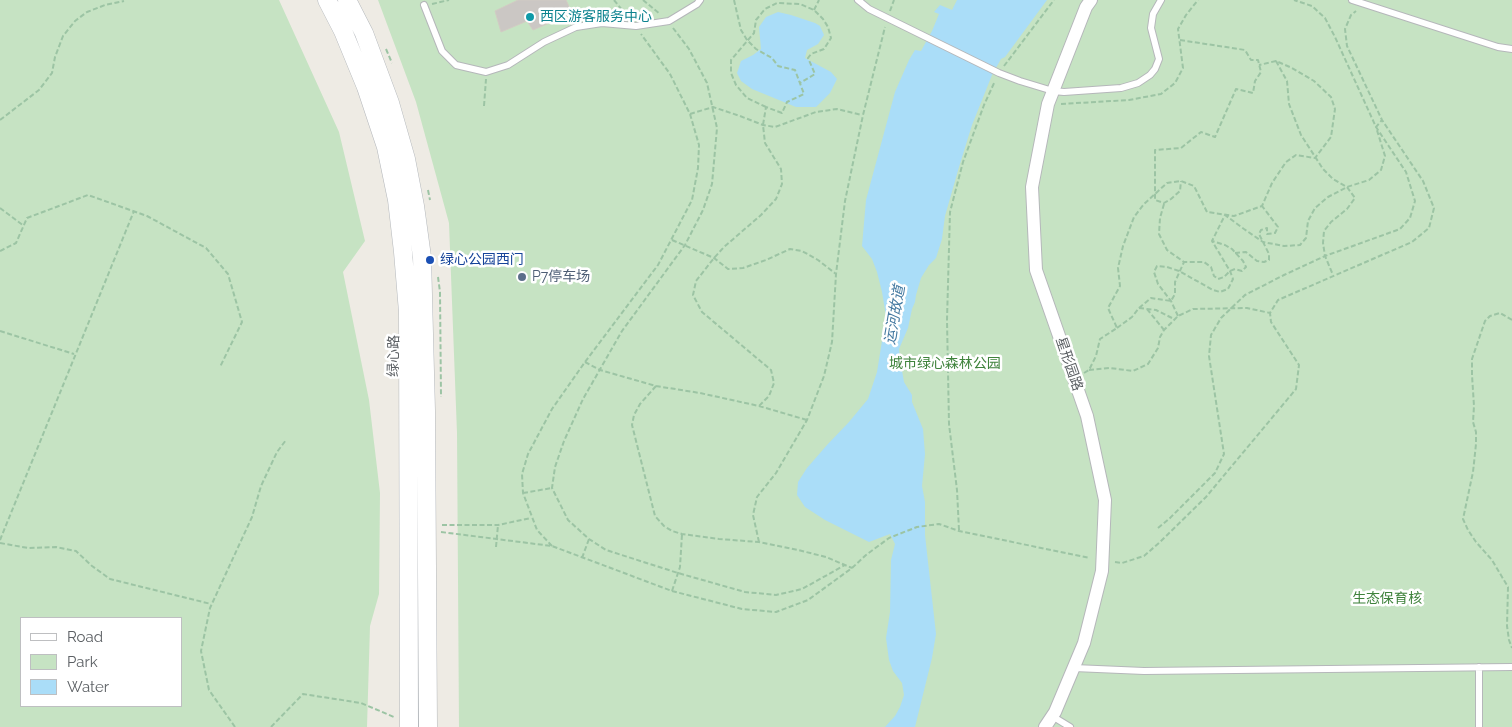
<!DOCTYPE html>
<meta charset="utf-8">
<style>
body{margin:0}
#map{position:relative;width:1512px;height:727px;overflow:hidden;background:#eeebe4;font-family:Raleway,sans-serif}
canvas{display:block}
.legend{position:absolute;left:20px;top:617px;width:162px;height:90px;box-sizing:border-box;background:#fff;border:1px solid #bebfc1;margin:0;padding:6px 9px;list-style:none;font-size:15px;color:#5c6064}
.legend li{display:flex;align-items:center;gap:10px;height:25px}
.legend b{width:25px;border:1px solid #bebfc1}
</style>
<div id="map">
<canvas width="1512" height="727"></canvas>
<ul class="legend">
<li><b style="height:6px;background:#fff"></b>Road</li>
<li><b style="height:14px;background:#c6e3c3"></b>Park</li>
<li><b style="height:14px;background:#aaddf8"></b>Water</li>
</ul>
</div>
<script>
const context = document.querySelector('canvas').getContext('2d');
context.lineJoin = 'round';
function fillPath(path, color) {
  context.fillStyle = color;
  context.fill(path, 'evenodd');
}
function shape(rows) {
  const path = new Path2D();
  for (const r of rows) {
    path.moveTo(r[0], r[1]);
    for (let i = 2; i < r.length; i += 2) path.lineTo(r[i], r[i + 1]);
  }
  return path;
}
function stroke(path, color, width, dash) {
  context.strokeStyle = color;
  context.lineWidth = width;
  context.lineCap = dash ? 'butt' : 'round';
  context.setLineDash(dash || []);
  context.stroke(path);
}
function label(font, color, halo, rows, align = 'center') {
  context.font = font + ' Raleway,"Noto Sans SC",sans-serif';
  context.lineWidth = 5;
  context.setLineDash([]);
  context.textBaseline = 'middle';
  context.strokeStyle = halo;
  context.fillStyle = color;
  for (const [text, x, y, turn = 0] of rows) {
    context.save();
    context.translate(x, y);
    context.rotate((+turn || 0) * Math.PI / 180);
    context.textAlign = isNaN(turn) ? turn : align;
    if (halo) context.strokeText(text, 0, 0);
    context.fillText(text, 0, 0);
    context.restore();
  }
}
const green = shape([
 [0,0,279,0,339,132,365,241,343,272,369,400,380,493,379,594,370,626,367,727,0,727],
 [181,618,181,706,21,706,21,618],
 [378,0,1512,0,1512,727,459,727,457,433,449,223,416,102]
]);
const water = shape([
 [957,0,1047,0,1005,57,1001,59,992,75,972,125,959,167,945,216,942,239,936,258,929,265,921,278,916,295,915,302,912,309,908,328,899,349,900,359,904,382,912,395,912,402,923,429,925,454,922,486,925,502,925,535,936,634,932,658,915,727,885,727,895,716,900,707,904,695,902,683,893,671,889,660,886,638,890,612,891,560,895,544,890,534,869,542,825,520,805,507,797,495,798,482,807,468,827,445,849,422,868,399,877,372,886,316,882,292,877,272,872,259,862,246,866,200,895,92,909,60,915,50,921,51,932,31,939,14,934,12,940,5,952,10],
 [778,12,791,15,815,23,820,26,824,35,818,44,807,50,805,58,831,72,837,79,830,93,816,107,796,107,752,89,741,81,737,73,741,61,753,55,761,49,759,27,766,17]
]);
const building = shape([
 [518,0,566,0,572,13,533,30,527,21,501,32,495,11,518,0]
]);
const path = shape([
 [614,0,627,16],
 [643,0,660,14],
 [734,0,741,30,747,40,756,49,772,58,778,66,795,70,804,94,787,102,782,113,766,107,763,125,765,143,781,169,782,184,776,199,761,215,724,247,714,258,696,281,693,295,702,312,771,370,774,383,769,396,759,406],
 [432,4,449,0],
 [814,10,819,0],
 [890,11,894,0],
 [673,28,689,49,707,83,717,128,712,184,703,210,685,245,622,331,583,399,564,441,555,467,552,488,568,520,589,539,606,550,678,573,745,592,776,595,802,589,845,565],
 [1180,40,1245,50,1251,60,1258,60,1261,72,1255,81,1253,93,1236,89,1215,137,1201,132,1181,148,1155,150,1155,200,1164,203,1171,199,1180,191,1181,181],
 [386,49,392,63],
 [1276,61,1287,81,1289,104,1301,135,1323,169,1333,179,1347,187,1355,198,1347,209,1331,222,1324,231,1323,243,1325,256,1333,275],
 [1004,66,1054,0],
 [1061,104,1129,100,1161,94,1175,83,1183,68,1178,29,1186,15,1198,0],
 [484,106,486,79],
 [766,107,747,98,736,85,731,73,731,60,754,33,756,20,765,9,777,3,800,4,814,10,823,19,828,27,831,38,824,49,811,54,808,58,815,74,800,83],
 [690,114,713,107,740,116,763,125,775,127,816,112,837,109,862,115],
 [0,120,39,90,52,73,55,57,63,36,75,21,87,12,105,5,124,1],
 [428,190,430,200],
 [1164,204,1160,218,1159,234,1167,250,1184,262,1204,262,1211,267,1214,276,1218,279,1224,277,1230,271,1235,269,1242,271,1246,267,1243,261,1232,249,1225,245,1212,241],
 [0,208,24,226],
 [672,240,714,258,728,269,743,268,766,260,790,249,802,251,818,260,836,274],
 [0,251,16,243,27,218,88,195,147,216,206,248,228,274,242,322,220,367],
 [1235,253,1246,252,1257,261,1264,262,1269,260,1269,254,1259,234,1261,230,1267,228,1267,234,1275,233,1278,227,1262,206],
 [438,277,440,292,441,397],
 [1139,308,1151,298,1171,301,1175,294,1175,282,1184,262],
 [1147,309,1164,330],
 [1178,316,1171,301,1158,284,1154,272,1157,266,1167,267,1179,271,1213,290,1220,292,1228,289,1233,279,1230,271,1212,241,1225,215,1244,229,1263,242,1284,246,1300,245,1306,238,1308,221,1315,208,1328,197,1347,187,1369,180,1381,170,1385,156,1376,127,1382,120],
 [1512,320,1500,313,1490,316,1485,321,1472,359,1472,375,1474,406,1473,422,1476,432,1476,444,1473,472,1463,519,1468,530,1476,542,1492,560,1508,587,1507,626,1509,640,1512,648],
 [1117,328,1132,317,1139,308,1156,310,1174,319],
 [0,331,74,354],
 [585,362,600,370,656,386,700,393,759,406,807,420],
 [1089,370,1110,368,1133,371,1148,364,1158,348,1160,337,1164,330,1178,316,1193,309,1247,308,1270,313],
 [1084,373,1089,370,1096,356,1100,339,1117,328,1108,308,1120,286,1118,268,1123,246,1134,217,1144,204,1167,183,1181,181,1194,186,1207,212,1234,216,1262,206,1272,183,1286,162,1296,155,1315,158,1331,137,1335,109,1331,97,1314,81,1292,68,1276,61,1259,65],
 [656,386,640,404,634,415,632,425,655,516,664,526,672,531,682,534,719,539,759,542,798,550,826,557,852,568],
 [523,493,552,488],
 [442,525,498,525,531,518],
 [1158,528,1169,519,1215,473,1224,454,1209,356,1211,335,1221,318,1245,295,1284,275,1325,256,1400,229,1410,218,1415,201,1406,172,1376,127,1335,37,1325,18,1312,6,1294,0],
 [959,530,957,490,949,424,947,320,950,212,963,162,984,105,995,81],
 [441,532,552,546,672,591,742,609,776,612,808,600,852,568,866,555,889,538,917,527,939,524,959,531,1090,558],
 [0,540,134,211],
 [759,542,753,515,757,497,776,473,807,420,824,376,832,342,836,274,845,201,863,115,885,27],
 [0,543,28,548,56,547,76,551,92,566,110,579,211,604],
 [552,546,537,530,523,493,522,474,528,454,552,409,585,362,658,265,692,200,698,168,699,145,690,114,670,74,641,34],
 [496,547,498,525],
 [582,558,589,539],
 [1115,562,1122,563,1144,556,1160,542,1206,497,1296,389,1299,365,1271,322,1270,313,1278,300,1412,242,1429,228,1434,208,1423,181,1382,120,1347,46,1345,29,1351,15,1356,11],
 [672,591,680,567,682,534],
 [235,727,209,690,201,651,210,608,252,517,261,486,277,452,286,440],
 [271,727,303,694,361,703,394,717]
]);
const lane = shape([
 [858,0,869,9,999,73,1020,81,1053,91,1064,92,1121,88,1138,83,1150,75,1155,69,1159,59,1151,28,1153,14,1161,0],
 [1352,0,1498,47,1512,49],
 [424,5,442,51,456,65,486,72,508,65,544,42,576,27,602,23,636,26,669,21,697,4,700,0],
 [1479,667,1479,727],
 [1074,668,1144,671,1512,667],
 [1052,716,1070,727]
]);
const street = shape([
 [1045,727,1055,712,1084,643,1102,571,1105,500,1087,416,1036,270,1032,187,1048,104,1086,7,1091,0]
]);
const secondary = shape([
 [327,0,343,31,366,87,386,147,397,200,403,252,408,312,409,727],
 [347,0,364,33,390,103,406,159,415,206,422,257,426,411,428,727]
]);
const markers = [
 [530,17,5,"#0f9aa8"],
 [430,260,5,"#1a4fb4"],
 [522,277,5,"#5c6f8a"]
];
const cultureNames = [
 ["西区游客服务中心",540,17]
];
const transitNames = [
 ["绿心公园西门",440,260]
];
const serviceNames = [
 ["P7停车场",532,277]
];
const streetNames = [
 ["绿心路",394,356,-89],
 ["星形园路",1069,364,71]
];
const parkNames = [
 ["城市绿心森林公园",945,364],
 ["生态保育核",1387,599]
];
const waterNames = [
 ["运河故道",895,315,-80]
];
fillPath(green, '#c6e3c3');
fillPath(water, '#aaddf8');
fillPath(building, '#cbc7c4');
stroke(building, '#d2ccc3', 1);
stroke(lane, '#b5b7ba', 8);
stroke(street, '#b5b7ba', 14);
stroke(secondary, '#b3b7bb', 19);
stroke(path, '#9cc4a4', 2, [5, 2.5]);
stroke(lane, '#fff', 6);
stroke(street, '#fff', 12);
stroke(secondary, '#fff', 18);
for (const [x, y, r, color] of markers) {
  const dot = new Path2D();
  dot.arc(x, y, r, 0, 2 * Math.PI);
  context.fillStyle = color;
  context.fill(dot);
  stroke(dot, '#fff', 2);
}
label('14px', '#0d838f', '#fff', cultureNames, 'left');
label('14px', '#164399', '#fff', transitNames, 'left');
label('14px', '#4e5e75', '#fff', serviceNames, 'left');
label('14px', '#5c6064', '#fff', streetNames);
label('14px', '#3f833c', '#fff', parkNames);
label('italic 15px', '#457aa1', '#fff', waterNames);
</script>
